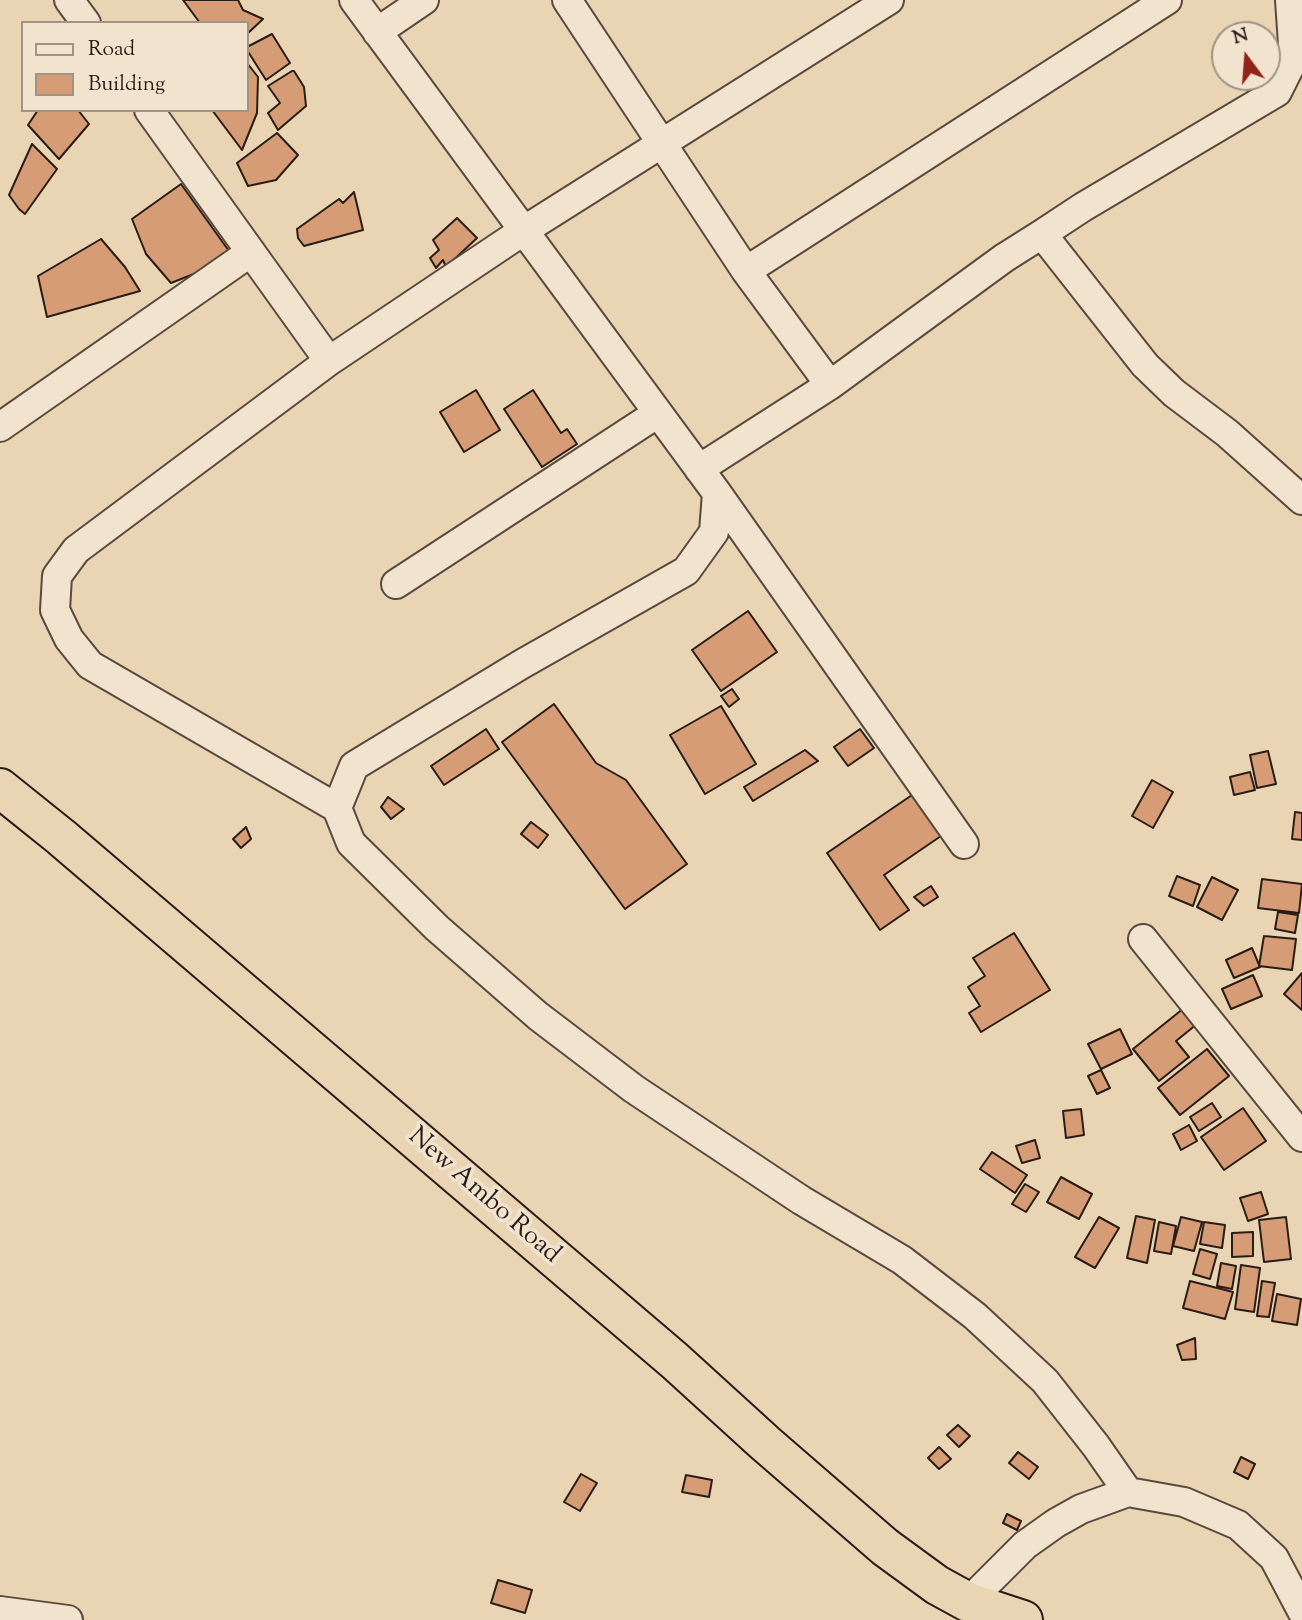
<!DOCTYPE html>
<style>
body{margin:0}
#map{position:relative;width:1302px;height:1620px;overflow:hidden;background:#e9d4b4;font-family:"Sorts Mill Goudy",serif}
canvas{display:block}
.legend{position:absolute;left:21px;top:21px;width:228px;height:91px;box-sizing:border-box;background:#f1e3ce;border:2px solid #a19385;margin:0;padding:9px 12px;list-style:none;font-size:21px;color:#2a1c17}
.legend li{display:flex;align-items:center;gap:14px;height:35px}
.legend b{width:35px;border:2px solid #a19385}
.north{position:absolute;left:1211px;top:21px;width:70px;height:70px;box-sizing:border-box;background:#f1e3ce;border:2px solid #a19385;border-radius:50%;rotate:344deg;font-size:19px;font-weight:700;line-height:28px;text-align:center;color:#2a1c17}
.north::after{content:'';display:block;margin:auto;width:24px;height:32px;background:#8f2418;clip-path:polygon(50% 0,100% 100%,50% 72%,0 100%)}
</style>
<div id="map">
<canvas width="1302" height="1620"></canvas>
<ul class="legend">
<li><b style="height:9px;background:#f1e3ce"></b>Road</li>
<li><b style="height:19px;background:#d69c75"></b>Building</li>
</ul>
<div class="north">N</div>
</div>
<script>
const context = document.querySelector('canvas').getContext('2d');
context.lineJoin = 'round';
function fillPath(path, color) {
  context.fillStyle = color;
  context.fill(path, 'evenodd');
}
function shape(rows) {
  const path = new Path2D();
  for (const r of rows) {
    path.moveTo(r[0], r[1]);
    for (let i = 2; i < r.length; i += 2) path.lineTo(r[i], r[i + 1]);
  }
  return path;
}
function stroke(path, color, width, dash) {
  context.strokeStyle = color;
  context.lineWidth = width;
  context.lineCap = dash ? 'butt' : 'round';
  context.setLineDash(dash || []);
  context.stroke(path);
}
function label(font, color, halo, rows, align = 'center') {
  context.font = font + ' "Sorts Mill Goudy",serif';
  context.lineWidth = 7;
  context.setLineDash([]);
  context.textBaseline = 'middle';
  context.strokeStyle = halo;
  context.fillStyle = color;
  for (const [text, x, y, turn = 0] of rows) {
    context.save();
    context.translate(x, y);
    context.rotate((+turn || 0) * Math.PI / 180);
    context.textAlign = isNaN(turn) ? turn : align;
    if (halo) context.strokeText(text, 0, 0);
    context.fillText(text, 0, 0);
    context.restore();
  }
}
const building = shape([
 [183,0,238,0,243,10,263,19,247,34,247,23,200,23,183,0],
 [272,34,290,63,266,80,247,50,247,47,272,34],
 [247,63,258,77,257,113,242,150,212,110,247,110,247,63],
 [292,71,294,71,304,87,306,106,278,130,268,113,280,103,268,86,292,71],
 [38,110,78,110,89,124,59,159,28,125,38,110],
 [277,133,298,155,276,180,248,186,237,163,277,133],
 [32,144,57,169,25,214,19,209,9,195,32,144],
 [181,184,234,258,171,283,146,254,132,219,181,184],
 [354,192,363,230,304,246,298,238,297,229,339,199,343,203,354,192],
 [457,218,477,238,446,267,443,260,436,268,430,258,439,250,433,240,457,218],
 [101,239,125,267,140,291,47,317,38,276,101,239],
 [476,390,500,430,464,452,440,412,476,390],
 [533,390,561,433,567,429,577,444,542,467,504,409,533,390],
 [748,611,777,652,721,691,692,650,748,611],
 [732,689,739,699,729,707,721,696,732,689],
 [554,704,596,763,626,780,687,864,625,909,502,742,554,704],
 [721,706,756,764,705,794,670,735,721,706],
 [486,729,499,749,444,785,431,766,486,729],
 [860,729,874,748,848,766,834,747,860,729],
 [805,750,818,761,753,801,744,787,805,750],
 [1268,751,1276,784,1257,788,1250,755,1268,751],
 [1250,772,1255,790,1234,795,1230,777,1250,772],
 [1152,780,1173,792,1153,828,1132,816,1152,780],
 [912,795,941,836,884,875,909,910,880,930,827,853,912,795],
 [388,797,404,809,391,819,381,807,388,797],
 [1295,812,1302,813,1302,840,1292,839,1295,812],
 [531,822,548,835,538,848,521,834,531,822],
 [246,827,251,839,241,848,233,839,246,827],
 [1177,876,1200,885,1193,906,1169,896,1177,876],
 [1212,877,1238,890,1222,920,1197,907,1212,877],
 [1262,879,1302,884,1299,913,1258,908,1262,879],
 [931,886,938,897,924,906,914,897,931,886],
 [1278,912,1298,915,1295,933,1275,929,1278,912],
 [1014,933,1050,990,981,1032,969,1013,980,1006,968,987,985,976,973,958,1014,933],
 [1264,936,1296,939,1292,970,1259,966,1264,936],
 [1252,948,1260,967,1234,978,1226,960,1252,948],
 [1302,973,1302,1010,1284,994,1302,973],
 [1253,975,1262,996,1231,1009,1222,989,1253,975],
 [1184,1008,1197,1024,1176,1041,1189,1057,1159,1081,1133,1049,1184,1008],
 [1120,1029,1132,1054,1101,1069,1088,1044,1120,1029],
 [1207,1049,1229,1076,1180,1115,1158,1088,1207,1049],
 [1101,1070,1110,1088,1097,1094,1088,1076,1101,1070],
 [1212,1103,1221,1117,1199,1131,1190,1117,1212,1103],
 [1243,1108,1266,1141,1224,1170,1201,1137,1243,1108],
 [1081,1109,1084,1135,1066,1138,1063,1111,1081,1109],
 [1189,1125,1197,1141,1181,1150,1173,1134,1189,1125],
 [1035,1140,1040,1158,1022,1163,1016,1146,1035,1140],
 [992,1152,1027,1175,1015,1193,980,1169,992,1152],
 [1061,1177,1092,1194,1079,1219,1047,1202,1061,1177],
 [1025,1184,1039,1192,1026,1212,1012,1204,1025,1184],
 [1261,1192,1268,1214,1248,1221,1240,1198,1261,1192],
 [1136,1216,1155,1220,1147,1263,1127,1258,1136,1216],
 [1099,1217,1119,1228,1095,1268,1075,1257,1099,1217],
 [1181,1217,1202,1222,1194,1251,1173,1246,1181,1217],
 [1286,1217,1291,1259,1264,1262,1259,1220,1286,1217],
 [1159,1222,1176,1226,1171,1254,1154,1251,1159,1222],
 [1204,1222,1225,1225,1222,1248,1200,1244,1204,1222],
 [1253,1232,1253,1256,1232,1257,1232,1233,1253,1232],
 [1200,1249,1217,1254,1210,1279,1193,1274,1200,1249],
 [1221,1263,1236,1266,1232,1289,1217,1286,1221,1263],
 [1241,1265,1260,1268,1254,1312,1235,1309,1241,1265],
 [1190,1281,1233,1292,1225,1319,1183,1308,1190,1281],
 [1262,1281,1275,1283,1269,1317,1257,1316,1262,1281],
 [1277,1294,1301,1299,1297,1325,1272,1321,1277,1294],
 [1195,1338,1196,1359,1182,1360,1177,1345,1195,1338],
 [958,1425,970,1436,959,1447,947,1435,958,1425],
 [939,1447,951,1459,939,1469,928,1458,939,1447],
 [1018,1452,1038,1467,1029,1479,1009,1463,1018,1452],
 [1241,1457,1255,1464,1248,1479,1234,1472,1241,1457],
 [581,1474,597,1483,580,1511,564,1502,581,1474],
 [686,1475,712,1480,709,1497,682,1492,686,1475],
 [1007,1514,1021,1521,1017,1530,1003,1523,1007,1514],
 [498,1580,532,1590,525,1613,491,1603,498,1580]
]);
const street = shape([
 [69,0,86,23],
 [354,0,717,493,714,532,686,571,522,664,354,766,337,808,351,843,437,928,538,1016,634,1089,801,1200,902,1260,975,1316,1045,1381,1096,1446,1128,1492],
 [567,0,746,271,830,385],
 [377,32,424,0],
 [149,110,329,361],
 [1042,234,1145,365,1174,393,1227,433,1302,500],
 [746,271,1167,0],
 [0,427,251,252],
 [699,469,830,385,1004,258,1042,234,1083,207,1277,92,1289,68,1293,44,1290,0],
 [717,493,964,844],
 [396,584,658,413],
 [337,808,90,665,69,639,55,610,57,576,76,550,329,361,523,231,889,0],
 [1143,939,1302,1137],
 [968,1602,1025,1545,1056,1523,1081,1509,1128,1492,1184,1502,1238,1525,1274,1558,1302,1611],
 [0,1611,68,1620]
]);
const highway = shape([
 [0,788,61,837,675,1361,765,1443,885,1547,937,1585,968,1602,1023,1620]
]);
const streetNames = [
 ["New Ambo Road",483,1197,41]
];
fillPath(building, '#d69c75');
stroke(building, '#2a1c17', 2);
stroke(street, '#5a4a3e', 32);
stroke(highway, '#2a1c17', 42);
stroke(street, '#f1e3ce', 28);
stroke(highway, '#e9d4b4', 38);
label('26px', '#2a1c17', '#f1e3ce', streetNames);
</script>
